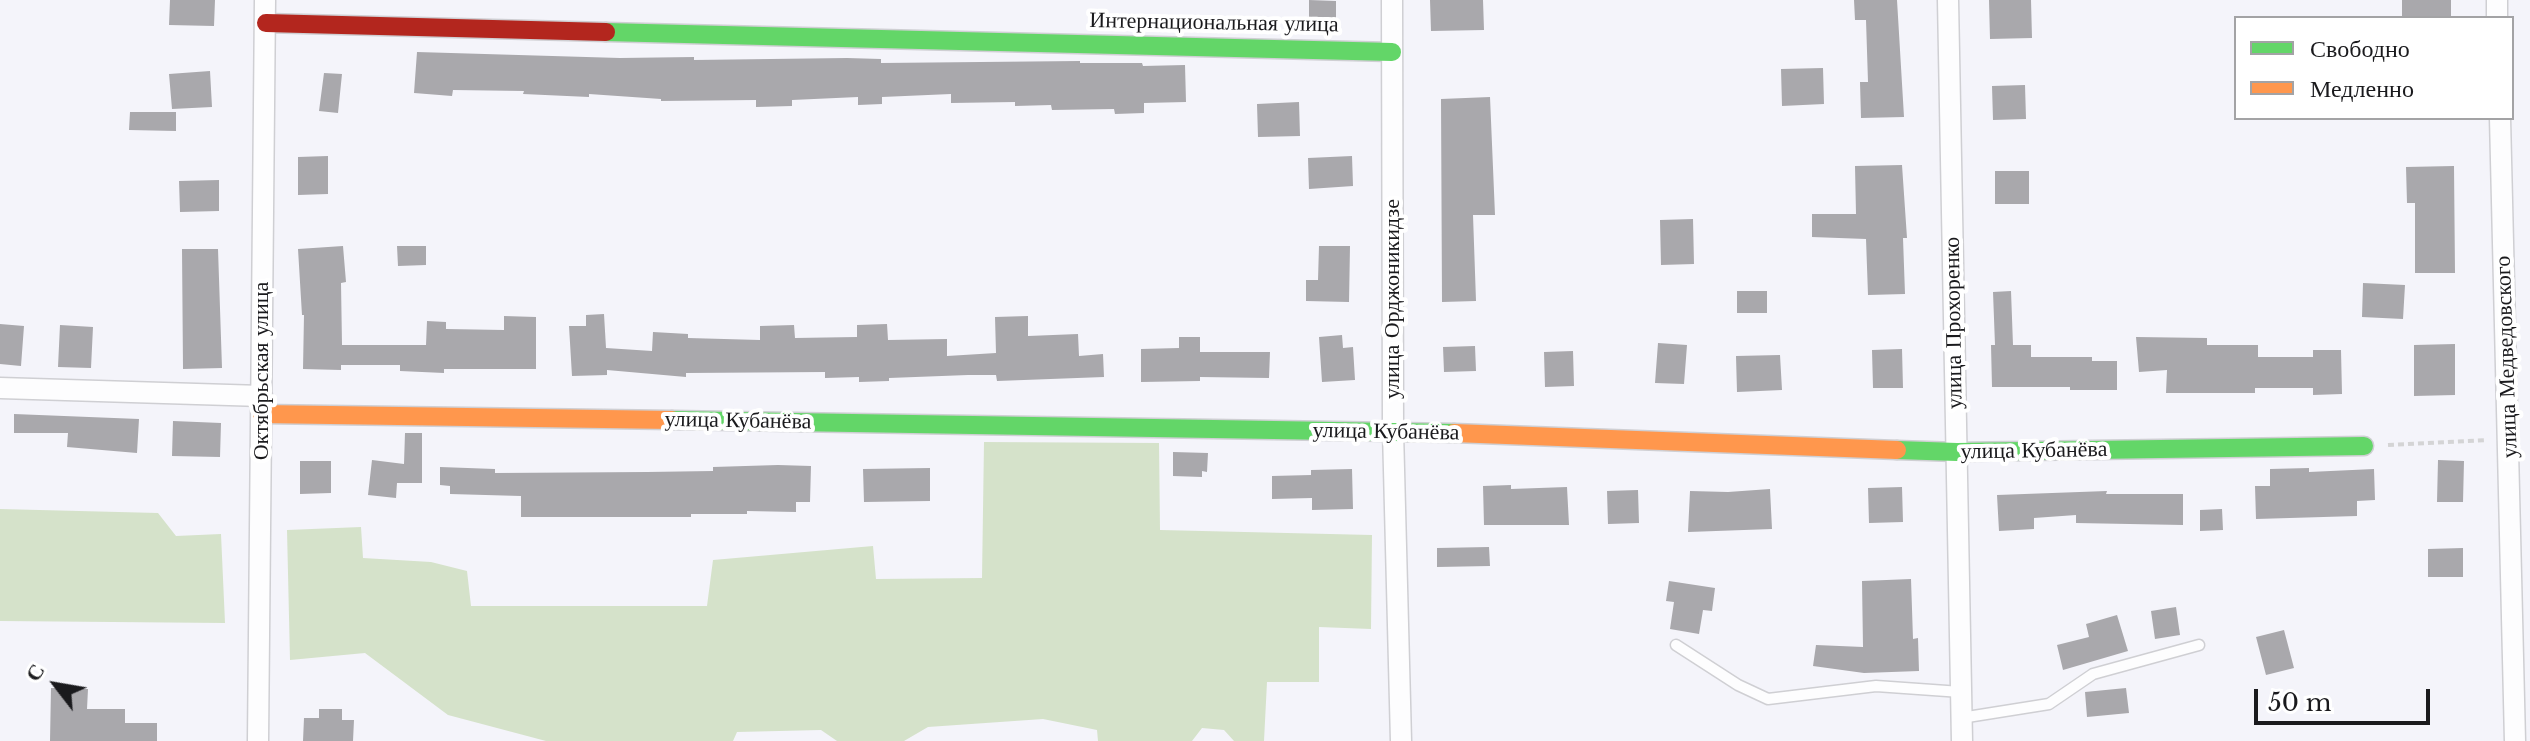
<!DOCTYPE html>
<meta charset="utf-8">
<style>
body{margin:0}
#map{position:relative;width:2530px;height:741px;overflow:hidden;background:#f4f4fa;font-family:"Libre Baskerville",serif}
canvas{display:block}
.legend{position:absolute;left:2234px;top:16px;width:280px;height:104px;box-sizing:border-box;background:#fff;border:2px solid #a3a3a5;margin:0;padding:10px 14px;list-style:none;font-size:24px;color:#1a1a1d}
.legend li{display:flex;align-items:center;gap:16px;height:40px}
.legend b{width:40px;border:2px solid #a3a3a5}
.north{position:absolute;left:16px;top:645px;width:80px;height:80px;-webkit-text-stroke:6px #fff;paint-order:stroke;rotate:301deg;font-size:22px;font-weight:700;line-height:32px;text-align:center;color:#1a1a1d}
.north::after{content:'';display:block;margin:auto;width:28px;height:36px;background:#1a1a1d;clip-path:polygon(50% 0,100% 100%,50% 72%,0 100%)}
.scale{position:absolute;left:2254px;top:689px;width:176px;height:36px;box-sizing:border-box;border:4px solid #1a1a1d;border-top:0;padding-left:10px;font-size:24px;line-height:28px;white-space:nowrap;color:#1a1a1d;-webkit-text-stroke:6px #fff;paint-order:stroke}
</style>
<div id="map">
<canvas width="2530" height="741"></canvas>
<ul class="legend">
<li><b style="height:10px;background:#63d668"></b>Свободно</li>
<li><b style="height:10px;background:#ff974d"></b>Медленно</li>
</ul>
<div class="north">С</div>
<div class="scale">50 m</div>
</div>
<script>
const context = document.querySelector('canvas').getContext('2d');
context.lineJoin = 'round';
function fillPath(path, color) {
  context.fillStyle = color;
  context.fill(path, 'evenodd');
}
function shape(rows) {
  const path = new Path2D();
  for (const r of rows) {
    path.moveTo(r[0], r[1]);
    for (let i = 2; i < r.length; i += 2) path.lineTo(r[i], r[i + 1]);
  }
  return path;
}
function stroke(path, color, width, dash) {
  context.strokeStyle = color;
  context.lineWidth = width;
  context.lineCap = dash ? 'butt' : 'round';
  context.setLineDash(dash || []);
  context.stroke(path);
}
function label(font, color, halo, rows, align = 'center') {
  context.font = font + ' "Libre Baskerville",serif';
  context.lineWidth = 8;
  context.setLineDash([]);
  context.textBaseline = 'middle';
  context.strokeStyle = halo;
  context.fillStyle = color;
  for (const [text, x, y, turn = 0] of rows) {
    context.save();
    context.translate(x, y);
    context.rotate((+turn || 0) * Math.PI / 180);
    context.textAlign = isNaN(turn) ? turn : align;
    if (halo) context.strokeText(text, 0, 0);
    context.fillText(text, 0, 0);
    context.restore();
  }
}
const green = shape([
 [984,442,1159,443,1160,530,1372,535,1371,629,1319,627,1319,682,1267,682,1264,741,1234,741,1224,730,1202,728,1192,741,1098,741,1097,730,1043,719,928,727,904,741,837,741,821,730,737,732,733,741,546,741,448,715,365,653,290,660,287,530,361,527,363,558,431,562,467,571,471,606,707,606,713,560,873,546,876,579,982,578],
 [0,509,158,513,176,536,221,534,225,623,0,621]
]);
const building = shape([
 [170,0,215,0,214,26,169,25],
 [1309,0,1336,1,1336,27,1309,26],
 [1430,0,1483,0,1484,30,1431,31],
 [1854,0,1897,0,1904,117,1861,118,1860,82,1868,82,1866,20,1855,20],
 [1989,0,2031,0,2032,38,1990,39],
 [2402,0,2451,0,2451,18,2402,18],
 [417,52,620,58,694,57,694,60,847,58,881,59,881,63,1080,61,1080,63,1142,63,1143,66,1185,65,1186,102,1144,103,1144,113,1115,114,1114,109,1052,110,1051,105,1015,106,1015,102,951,103,951,94,882,97,882,104,858,105,858,97,792,100,792,106,756,107,756,100,661,101,661,99,589,94,589,97,523,94,524,91,453,90,452,96,414,93],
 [1823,68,1824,104,1782,106,1781,69],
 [210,71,212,107,172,109,169,74],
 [324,73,342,74,338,113,319,111],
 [2025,85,2026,119,1993,120,1992,86],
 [1490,97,1495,215,1473,215,1476,301,1442,302,1441,99],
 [1299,102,1300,136,1258,137,1257,104],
 [130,112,176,112,176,131,129,130],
 [328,156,328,194,298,195,298,157],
 [1352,156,1353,186,1309,189,1308,158],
 [1902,165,1907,238,1903,238,1905,294,1868,295,1866,239,1812,237,1812,214,1856,214,1855,166],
 [2454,166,2455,273,2415,273,2415,203,2407,203,2406,167],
 [1995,171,2029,171,2029,204,1995,204],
 [219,180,219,211,180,212,179,181],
 [1693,219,1694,264,1661,265,1660,220],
 [343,246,346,282,341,283,342,345,426,345,427,321,446,322,446,329,504,330,504,316,536,317,536,369,444,369,444,373,400,371,400,365,341,365,341,370,303,369,304,315,302,315,298,249],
 [397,246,426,246,426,265,398,266],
 [1319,246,1350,246,1349,302,1306,301,1306,280,1318,280],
 [182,249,218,249,222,368,183,369],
 [2363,283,2405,285,2403,319,2362,317],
 [1737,291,1767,291,1767,313,1737,313],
 [2011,291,2013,345,2031,345,2031,357,2092,357,2092,361,2117,361,2117,390,2070,390,2070,387,1992,387,1991,345,1995,345,1993,292],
 [604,314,606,348,652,351,653,332,688,334,688,338,760,340,760,326,794,325,795,338,857,337,857,325,887,324,888,340,947,339,947,356,996,353,995,317,1028,316,1028,336,1078,334,1079,356,1103,354,1104,377,997,381,996,375,968,375,889,378,889,381,859,382,859,377,825,378,825,372,686,373,686,377,607,370,607,375,572,376,569,326,586,326,586,315],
 [0,324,24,326,21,366,0,364],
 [60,325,93,327,91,368,58,367],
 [1342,335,1343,348,1353,347,1355,380,1322,382,1319,337],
 [1179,337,1200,337,1200,352,1270,352,1269,378,1200,377,1200,381,1141,382,1141,349,1179,348],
 [2136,337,2207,338,2207,345,2258,345,2258,357,2313,357,2313,350,2341,350,2342,394,2313,395,2313,388,2255,388,2255,393,2166,393,2167,370,2139,372],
 [1658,343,1687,345,1684,384,1655,383],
 [2455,344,2455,395,2414,396,2414,345],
 [1475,346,1476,371,1444,372,1443,347],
 [1902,349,1903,388,1873,388,1872,350],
 [1573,351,1574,386,1545,387,1544,352],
 [1780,355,1782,390,1737,392,1736,356],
 [14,414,139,419,137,453,67,447,68,433,14,433],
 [173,421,221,423,220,457,172,456],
 [405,433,422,433,422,483,397,483,396,498,368,495,372,460,404,464],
 [1173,452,1208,453,1207,472,1202,471,1202,477,1173,476],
 [2438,460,2464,461,2463,502,2437,502],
 [300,461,331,461,331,493,300,494],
 [778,465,811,466,810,502,796,502,796,512,747,511,747,514,691,514,691,517,521,517,521,496,450,494,450,486,440,485,440,467,495,469,495,473,647,472,713,471,713,467],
 [930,468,930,501,864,502,863,469],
 [2309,468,2309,472,2374,469,2375,500,2357,501,2357,516,2256,519,2255,486,2270,486,2270,469],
 [1352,469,1353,509,1312,510,1312,498,1272,499,1272,476,1311,475,1311,470],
 [1511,485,1511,489,1567,487,1569,525,1484,525,1483,486],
 [1902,487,1903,522,1869,523,1868,488],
 [1770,489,1772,529,1688,532,1690,491,1728,492],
 [1638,490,1639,523,1608,524,1607,491],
 [2107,491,2106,494,2183,494,2183,525,2076,523,2076,515,2034,518,2034,529,1999,531,1997,495],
 [2222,509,2223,530,2200,531,2200,510],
 [1489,547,1490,566,1437,567,1437,548],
 [2463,548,2463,577,2428,577,2428,549],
 [1911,579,1913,639,1918,638,1919,671,1864,673,1813,666,1816,645,1863,647,1862,581],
 [1669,581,1715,588,1712,611,1703,610,1699,634,1670,629,1674,602,1666,601],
 [2176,607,2180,635,2155,639,2151,611],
 [2117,615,2128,651,2063,670,2057,645,2089,637,2086,624],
 [2284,630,2294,668,2266,675,2256,637],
 [51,688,88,689,87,709,125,709,125,723,157,723,157,741,50,741],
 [2126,688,2129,713,2087,717,2085,692],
 [319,709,342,709,342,720,354,720,353,741,303,741,304,718,319,718]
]);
const path = shape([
 [2388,445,2487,440]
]);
const lane = shape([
 [1676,645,1738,685,1768,699,1876,686,1961,692],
 [1961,718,2049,704,2093,674,2199,645]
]);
const street = shape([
 [1392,0,1393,431,1401,741],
 [1948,0,1962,741],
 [2497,0,2497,18],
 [2500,118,2515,741],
 [0,388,262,396],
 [258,741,265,0]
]);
const fast = shape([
 [606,32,1392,52],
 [672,420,1454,433],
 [1897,450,1957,452,2364,446]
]);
const slow = shape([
 [262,414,672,420],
 [1454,433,1897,450]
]);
const jam = shape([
 [266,23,606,32]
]);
const streetNames = [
 ["Интернациональная улица",1214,23,1],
 ["улица Орджоникидзе",1393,299,-90],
 ["улица Прохоренко",1954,323,-91],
 ["улица Медведовского",2507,357,-92],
 ["Октябрьская улица",262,371,-90],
 ["улица Кубанёва",738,421,1],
 ["улица Кубанёва",1386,432,1],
 ["улица Кубанёва",2034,451,-1]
];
fillPath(green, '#d5e2ca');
fillPath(building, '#a9a8ac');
stroke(lane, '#cfcfd3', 13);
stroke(street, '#cfcfd3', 23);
stroke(fast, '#cfcfd3', 21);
stroke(slow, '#cfcfd3', 21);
stroke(jam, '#cfcfd3', 21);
stroke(path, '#d4d4d5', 4, [6, 4]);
stroke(lane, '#fdfdfe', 10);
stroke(street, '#fdfdfe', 20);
stroke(fast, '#63d668', 18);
stroke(slow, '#ff974d', 18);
stroke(jam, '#b3261e', 18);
label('22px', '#1a1a1d', '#fff', streetNames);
</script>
